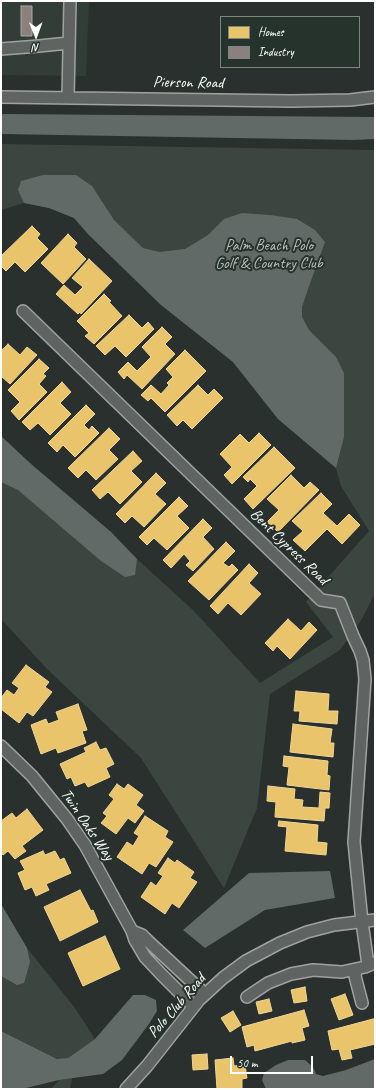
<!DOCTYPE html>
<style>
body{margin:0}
#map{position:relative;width:376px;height:1090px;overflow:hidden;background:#29302d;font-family:Caveat,sans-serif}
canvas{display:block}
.frame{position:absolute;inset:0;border:2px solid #fff;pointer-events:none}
.legend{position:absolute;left:220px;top:16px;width:140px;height:52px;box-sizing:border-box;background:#26332d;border:1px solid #7d8581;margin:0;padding:5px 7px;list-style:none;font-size:12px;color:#fff}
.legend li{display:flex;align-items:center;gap:8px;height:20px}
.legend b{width:20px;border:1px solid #7d8581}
.north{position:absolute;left:16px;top:16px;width:40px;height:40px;-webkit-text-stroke:3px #26332d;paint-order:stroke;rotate:179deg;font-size:11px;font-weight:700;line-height:16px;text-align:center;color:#fff}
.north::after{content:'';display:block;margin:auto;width:14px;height:18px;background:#fff;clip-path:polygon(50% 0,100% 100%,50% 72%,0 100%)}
.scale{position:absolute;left:230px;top:1056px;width:83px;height:18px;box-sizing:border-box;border:2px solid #fff;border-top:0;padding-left:5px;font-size:12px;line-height:14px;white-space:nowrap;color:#fff;-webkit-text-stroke:3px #26332d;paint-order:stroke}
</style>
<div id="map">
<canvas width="376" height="1090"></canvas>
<div class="frame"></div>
<ul class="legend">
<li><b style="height:11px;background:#e9c46a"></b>Homes</li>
<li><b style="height:11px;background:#8a817c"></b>Industry</li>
</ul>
<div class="north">N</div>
<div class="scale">50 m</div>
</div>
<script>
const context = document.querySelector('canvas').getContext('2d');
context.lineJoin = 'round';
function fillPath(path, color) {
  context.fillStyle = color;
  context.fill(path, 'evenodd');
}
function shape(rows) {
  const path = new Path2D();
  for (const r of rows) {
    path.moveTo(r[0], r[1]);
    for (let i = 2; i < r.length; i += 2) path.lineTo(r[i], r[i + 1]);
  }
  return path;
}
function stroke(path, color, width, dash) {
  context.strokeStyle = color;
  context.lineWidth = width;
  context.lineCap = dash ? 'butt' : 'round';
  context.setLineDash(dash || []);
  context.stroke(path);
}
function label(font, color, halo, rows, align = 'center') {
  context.font = font + ' Caveat,sans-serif';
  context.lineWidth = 4;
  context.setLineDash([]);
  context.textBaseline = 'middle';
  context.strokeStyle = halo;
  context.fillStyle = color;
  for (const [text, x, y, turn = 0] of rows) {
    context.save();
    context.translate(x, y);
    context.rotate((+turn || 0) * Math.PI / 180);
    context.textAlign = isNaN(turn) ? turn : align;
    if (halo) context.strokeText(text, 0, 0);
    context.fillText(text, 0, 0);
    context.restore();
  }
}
const built = shape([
 [1,1,89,1,86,76,1,75]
]);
const green = shape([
 [1,144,375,150,375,593,362,619,340,650,270,694,257,808,224,888,141,758,47,669,1,619,1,436,31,464,111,532,137,559,194,611,260,683,333,637,306,602,369,531,341,486,336,468,278,419,233,362,161,305,88,234,74,218,49,208,24,203,1,210],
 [1,904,27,948,75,1008,95,1039,68,1058,72,1079,70,1089,51,1089,59,1080,57,1059,1,1031]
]);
const water = shape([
 [1,114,375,117,375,139,354,140,1,134],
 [43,175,76,175,92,186,114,220,143,248,159,252,185,249,208,235,224,219,242,213,270,215,297,219,315,230,325,242,308,289,302,307,302,317,309,330,336,357,344,373,344,437,336,468,278,419,233,362,161,305,88,234,74,218,49,208,24,203,18,190,21,181],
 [1,436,31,464,111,532,137,559,135,575,125,577,101,561,18,490,1,482],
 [330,871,335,898,265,910,205,948,183,930,249,873],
 [1,904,27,948,30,962,24,983,17,985,1,976],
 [133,995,145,995,156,1000,157,1011,149,1024,122,1060,103,1074,59,1080,22,1089,1,1089,1,1031,57,1059,68,1058,95,1039],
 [375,1059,375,1089,266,1089,262,1080,264,1073,276,1065,288,1060,305,1060,313,1067,316,1074,323,1076,346,1070]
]);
const homes = shape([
 [32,226,40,234,37,238,48,249,25,272,15,262,6,271,1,266,1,256,32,226],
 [68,234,77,243,74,247,86,259,63,284,41,263,68,234],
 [89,259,112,281,81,314,80,312,78,314,56,294,64,285,75,295,83,287,72,278,89,259],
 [104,294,111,301,109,302,122,316,94,344,85,336,89,333,77,321,104,294],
 [129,315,142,328,148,322,154,329,126,357,115,346,105,355,96,346,129,315],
 [162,327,172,337,165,344,175,354,142,389,127,375,124,379,118,372,128,362,137,371,151,357,142,347,162,327],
 [8,344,20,355,27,347,37,355,10,384,1,376,1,351,8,344],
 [185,350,206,371,165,412,151,398,148,401,141,395,151,385,161,394,169,385,167,383,173,377,166,369,185,350],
 [39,359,49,368,43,374,46,376,39,384,47,392,19,420,11,411,20,402,8,390,39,359],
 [62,382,71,392,60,403,71,414,50,435,38,423,30,430,22,422,62,382],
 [198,385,208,395,214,389,223,398,192,429,183,420,177,426,167,415,198,385],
 [86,405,95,414,84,425,89,430,92,426,99,433,75,457,63,445,57,452,48,443,86,405],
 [109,428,120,439,109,450,118,459,96,480,86,470,78,478,68,468,109,428],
 [259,433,271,445,232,484,224,475,232,467,220,454,240,434,249,443,259,433],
 [274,447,295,468,253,509,244,499,257,486,250,479,248,482,243,477,274,447],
 [133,451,142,461,131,471,142,482,120,504,108,492,100,499,92,490,133,451],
 [156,473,166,483,155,494,166,504,144,527,132,516,125,523,116,514,156,473],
 [291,475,304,488,310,482,319,490,278,532,267,522,279,510,267,499,291,475],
 [321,493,332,504,323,513,337,526,349,514,360,525,342,544,327,529,305,551,293,540,303,531,292,521,321,493],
 [179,497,188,506,177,516,189,528,167,550,154,538,147,545,139,537,179,497],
 [203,519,212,528,203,537,214,549,193,571,186,565,190,561,184,554,171,568,163,560,203,519],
 [226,542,235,551,223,563,229,567,232,564,238,570,209,600,188,581,226,542],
 [249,564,258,573,249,583,261,594,241,615,228,603,218,614,210,606,249,564],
 [288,619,301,631,309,622,317,630,290,659,277,646,273,651,265,643,288,619],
 [26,665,49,682,45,687,52,692,33,716,27,712,19,723,1,709,1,698,7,690,14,695,19,688,12,683,26,665],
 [296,691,329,694,328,711,338,711,337,724,299,721,300,711,294,711,296,691],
 [78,704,87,730,82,731,86,743,58,753,56,748,41,754,31,725,46,719,48,724,59,720,56,712,78,704],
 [293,724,332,729,330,743,334,743,333,757,290,752,293,724],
 [96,742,100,750,106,748,114,764,106,768,110,777,88,787,85,782,75,786,71,777,67,779,60,764,86,752,84,748,96,742],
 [284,756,328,761,327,775,330,776,329,790,287,785,289,767,283,766,284,756],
 [117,784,124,789,128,784,143,795,136,805,144,811,135,823,128,818,116,834,101,823,107,816,103,813,114,799,109,795,117,784],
 [268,786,295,789,294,799,303,800,302,807,319,808,320,792,330,793,329,808,325,808,324,821,275,817,276,802,267,801,268,786],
 [27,809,43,830,22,846,26,851,15,859,8,851,3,855,1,853,1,821,12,813,16,818,27,809],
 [145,816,168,831,165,837,173,842,156,867,149,863,142,874,117,857,127,842,133,846,139,836,134,833,145,816],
 [279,821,318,825,317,842,327,843,326,855,285,851,287,827,278,826,279,821],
 [43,851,45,855,55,851,60,860,64,858,71,873,46,884,49,890,36,896,32,887,25,890,18,873,25,870,20,861,43,851],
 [168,858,175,863,177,860,194,872,190,878,197,882,179,908,172,903,165,914,141,897,151,882,156,886,163,876,158,873,168,858],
 [80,890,91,911,93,910,98,922,60,941,44,907,80,890],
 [105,936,120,969,83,986,68,953,105,936],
 [305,987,307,1001,294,1003,291,990,305,987],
 [345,994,353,1015,339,1020,331,999,345,994],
 [269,999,272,1011,259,1014,256,1002,269,999],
 [304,1010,309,1026,302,1028,305,1040,292,1043,292,1041,255,1051,254,1045,247,1047,242,1027,304,1010],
 [233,1011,241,1025,230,1032,221,1018,233,1011],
 [373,1019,375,1019,375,1044,350,1050,352,1058,342,1060,339,1049,332,1050,328,1031,373,1019],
 [207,1054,208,1069,193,1070,192,1055,207,1054],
 [233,1058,234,1066,245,1065,247,1078,242,1079,242,1089,217,1089,215,1060,233,1058]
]);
const industry = shape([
 [21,6,32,6,32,36,21,36,21,6]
]);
const minor = shape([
 [1,49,39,46,69,43],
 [1,97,291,101,350,100,375,97],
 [68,98,70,1],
 [23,311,321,600,340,603,353,636,360,651,363,660,365,679,354,842,362,922,368,965],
 [1,746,32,776,67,819,85,845,132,931],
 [356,969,355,976,362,1003],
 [247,997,268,983,291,974,313,970,342,972,365,967,374,963],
 [193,1006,161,974,145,957,135,940,132,931,142,935,149,942,205,994],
 [126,1089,147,1066,199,1000,223,978,246,961,280,943,307,932,334,925,375,920]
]);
const streetNames = [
 ["Pierson Road",188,83,1],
 ["Bent Cypress Road",289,547,44],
 ["Twin Oaks Way",87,825,56],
 ["Polo Club Road",177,1006,-49]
];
const parkNames = [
 ["Palm Beach Polo",269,246],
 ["Golf & Country Club",269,264]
];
fillPath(built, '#323d38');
fillPath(green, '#3b4641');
fillPath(water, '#616a66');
fillPath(homes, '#e9c46a');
stroke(homes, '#f0d697', 1);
fillPath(industry, '#8a817c');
stroke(industry, '#ada7a3', 1);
stroke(minor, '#9fa2a0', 14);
stroke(minor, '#5f6362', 11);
label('16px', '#fff', '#26332d', streetNames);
label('16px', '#bbbfbe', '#26332d', parkNames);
</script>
